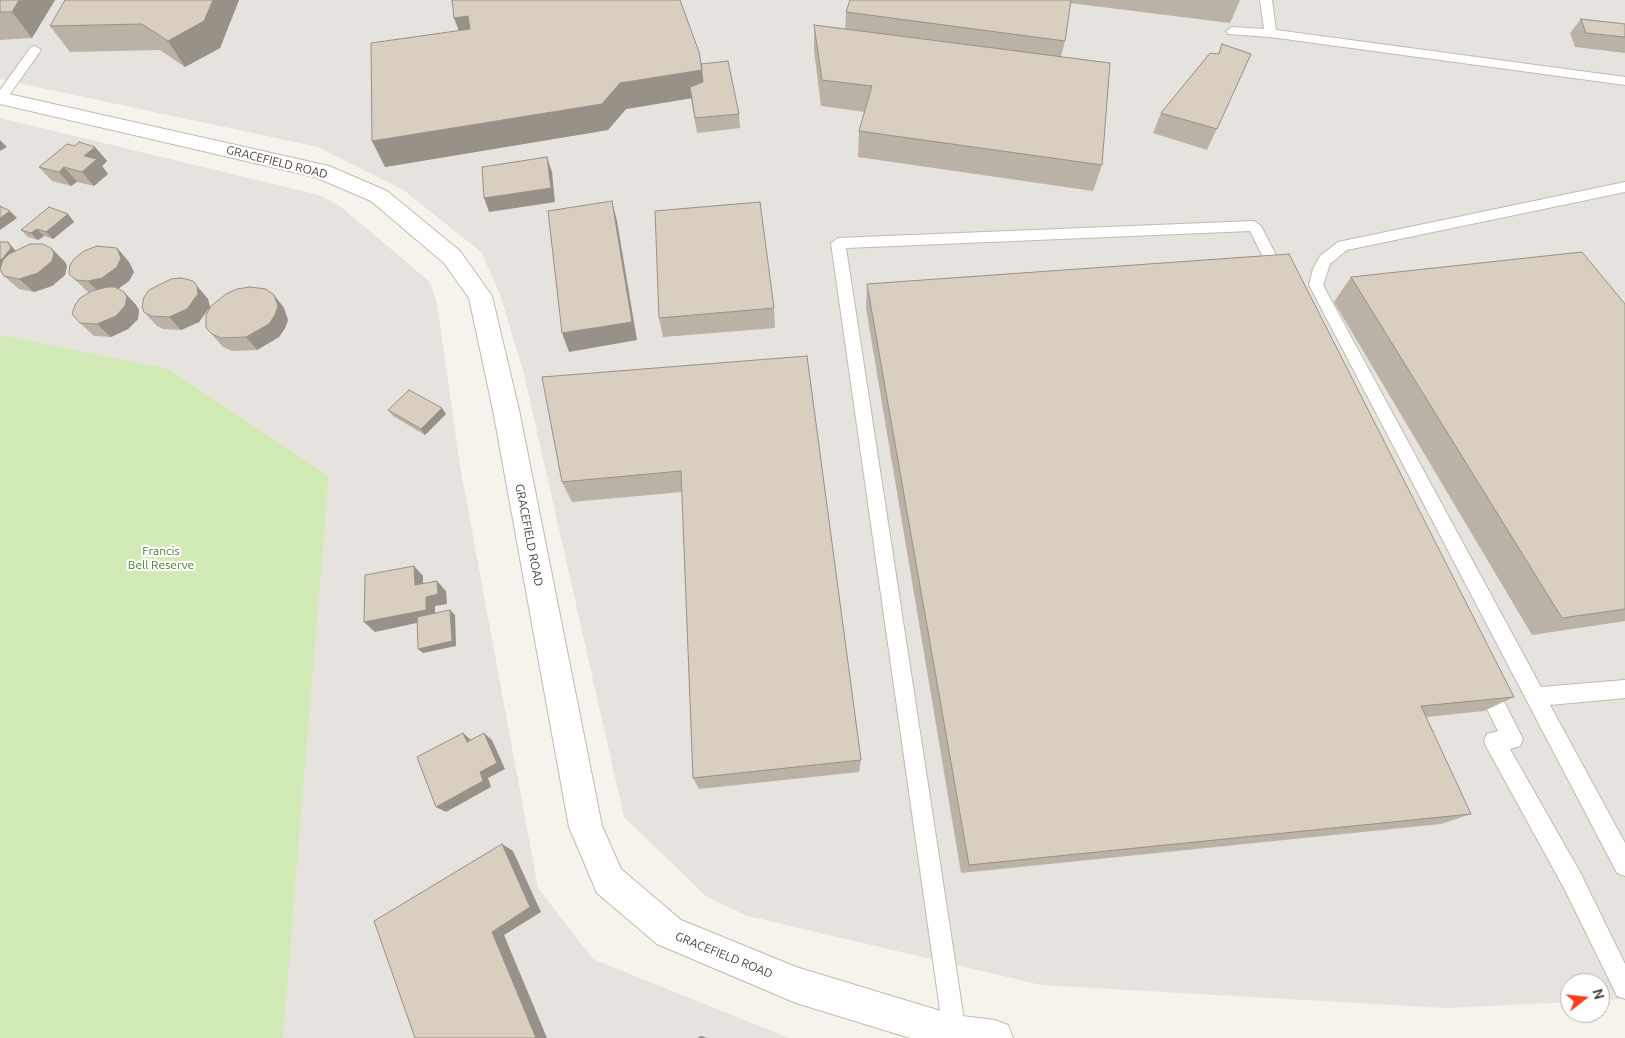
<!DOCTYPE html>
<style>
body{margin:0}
#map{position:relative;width:1625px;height:1038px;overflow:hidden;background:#f6f3ec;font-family:Ubuntu,sans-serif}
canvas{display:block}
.north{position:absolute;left:1560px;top:973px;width:50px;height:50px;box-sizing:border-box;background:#fff;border:1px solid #b7b4b0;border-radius:50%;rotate:74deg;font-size:14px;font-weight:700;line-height:20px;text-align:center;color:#4b4439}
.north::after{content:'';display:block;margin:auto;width:18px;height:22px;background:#fc3f1d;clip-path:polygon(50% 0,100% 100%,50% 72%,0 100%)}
</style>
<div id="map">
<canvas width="1625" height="1038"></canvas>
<div class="north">N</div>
</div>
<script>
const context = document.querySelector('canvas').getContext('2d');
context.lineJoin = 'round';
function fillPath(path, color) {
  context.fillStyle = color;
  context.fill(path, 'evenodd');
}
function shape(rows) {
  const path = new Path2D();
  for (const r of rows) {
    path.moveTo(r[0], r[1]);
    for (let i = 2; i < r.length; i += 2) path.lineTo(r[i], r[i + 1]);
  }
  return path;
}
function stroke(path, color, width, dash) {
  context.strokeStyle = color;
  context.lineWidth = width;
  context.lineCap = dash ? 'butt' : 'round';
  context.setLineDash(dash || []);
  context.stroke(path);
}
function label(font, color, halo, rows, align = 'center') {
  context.font = font + ' Ubuntu,sans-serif';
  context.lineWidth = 4.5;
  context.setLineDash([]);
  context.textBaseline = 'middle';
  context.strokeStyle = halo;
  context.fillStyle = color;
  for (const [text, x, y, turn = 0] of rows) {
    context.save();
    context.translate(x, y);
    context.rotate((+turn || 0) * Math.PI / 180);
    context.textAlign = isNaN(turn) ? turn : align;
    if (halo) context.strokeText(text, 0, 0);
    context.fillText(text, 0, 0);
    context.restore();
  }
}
const industrial = shape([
 [0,0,1625,0,1625,999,1600,1000,1600,983,1570,983,1570,1002,1446,1008,1041,985,748,916,707,897,624,817,524,374,500,294,481,252,402,189,318,147,0,79],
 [0,118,319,195,340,206,430,282,437,304,460,466,538,888,593,959,789,1038,283,1038,329,476,169,369,0,335]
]);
const green = shape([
 [0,335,169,369,329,476,283,1038,0,1038]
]);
const lane = shape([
 [1260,0,1272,0,1276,30,1625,77,1625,85,1270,37,1228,34,1226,31,1232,27,1264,29,1260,0],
 [35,46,41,50,5,101,0,102,0,90,31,47,35,46],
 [1625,182,1625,192,1347,250,1330,264,1323,285,1541,687,1625,680,1625,698,1550,705,1625,843,1625,876,1617,873,1309,285,1313,269,1320,256,1338,242,1625,182],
 [1254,221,1261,226,1286,275,1284,279,1274,279,1250,231,846,248,966,1033,964,1038,944,1038,831,243,838,238,1254,221],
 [1485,676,1492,678,1523,739,1520,746,1510,749,1581,874,1625,964,1625,999,1617,996,1565,890,1487,748,1484,741,1487,734,1498,731,1475,685,1478,678,1485,676]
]);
const street = shape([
 [0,92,329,166,387,191,460,251,492,296,519,410,602,826,621,869,681,920,796,967,954,1015,995,1020,1008,1025,1013,1038,910,1038,796,1003,657,944,597,893,569,827,493,410,469,298,444,263,371,201,315,177,0,104,0,92]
]);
const wall = shape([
 [0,0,55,0,32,38,0,40],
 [65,0,239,0,220,48,185,67,160,50,70,52,50,26],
 [850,0,1240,0,1230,23,1070,3,1065,41,1061,57,1102,165,1093,191,858,157,859,131,865,112,821,106,814,51,814,25,845,29,846,12],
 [1581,19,1625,24,1625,53,1575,47,1570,33],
 [459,30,701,64,739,114,740,128,697,133,691,98,626,109,608,130,385,167],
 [1222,44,1251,54,1207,150,1153,133,1161,113,1218,54],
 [75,146,95,147,107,161,102,166,108,174,94,186,77,182,71,186,52,181,39,167],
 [68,214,74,222,53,239,44,236,38,240,28,237,21,230],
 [0,242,15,250,16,251,51,248,65,262,67,266,65,275,52,286,34,292,19,289,4,276,0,270],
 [117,248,129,262,134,272,129,281,118,289,124,292,136,305,139,310,138,319,128,329,111,337,94,336,80,323,89,293,69,274],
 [1351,277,1625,304,1625,621,1532,635,1334,302],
 [867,284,1514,697,1484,711,1426,717,1471,814,1441,824,961,873,866,308],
 [197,286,208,299,210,307,199,322,181,330,163,329,157,326,144,312],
 [274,295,284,308,288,320,285,328,279,337,257,350,232,351,223,347,206,328],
 [774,308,775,328,663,337,659,318],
 [807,356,861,760,859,772,699,789,693,778,682,492,572,502,562,482],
 [388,410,446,414,425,435,393,416]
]);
const shadedWall = shape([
 [19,0,55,0,32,38,12,12],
 [213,0,239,0,220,48,185,67,168,41],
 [468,16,477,43,464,45,454,18],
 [702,70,705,96,626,109,608,130,385,167,372,141,620,83],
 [0,140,7,147,0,151],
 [95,147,107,161,102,166,108,174,94,186,82,172,84,156],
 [547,157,552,172,555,202,489,212,484,198],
 [64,167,77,182,71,186,59,172],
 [612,201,617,221,637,340,569,352,562,333],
 [10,211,17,218,0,230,0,218],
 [68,214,74,222,53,239,46,232],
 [37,229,44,236,38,240,31,233],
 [8,242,15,250,18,255,10,265,0,270,0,260],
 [51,248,65,262,67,266,65,275,52,286,34,292,19,279],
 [117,248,129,262,134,272,129,281,115,291,101,294,88,281],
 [197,286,208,299,210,307,199,322,181,330,169,317],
 [124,292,136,305,139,310,138,319,128,329,111,337,97,324],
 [274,295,284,308,288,320,285,328,279,337,257,350,246,337],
 [442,408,446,414,425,435,421,429],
 [414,566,423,576,423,595,415,585],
 [437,581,446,591,447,604,435,606,435,619,375,632,364,622,426,597],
 [450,610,455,615,456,646,423,653,418,649],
 [463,733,471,740,467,742],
 [484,733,492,740,505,769,488,778,491,787,446,812,436,807,480,772],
 [502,844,513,851,541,912,504,935,547,1038,536,1038,492,932],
 [702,1036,707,1038,700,1038,697,1037]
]);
const building = shape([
 [0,0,19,0,12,12,0,12,0,0],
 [65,0,213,0,204,21,168,41,142,24,50,26,65,0],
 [452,0,680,0,699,52,702,70,620,83,602,104,372,141,371,43,470,29,468,16,454,18,452,0],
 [850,0,1071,0,1065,41,846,12,850,0],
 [1581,19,1625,24,1625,37,1586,33,1581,19],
 [814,25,1110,63,1102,165,859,131,872,86,822,80,814,25],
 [1222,44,1251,54,1217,129,1161,113,1210,53,1219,54,1222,44],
 [728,61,739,114,695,118,690,87,703,82,701,64,728,61],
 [79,142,95,147,84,156,97,159,82,172,64,167,59,172,39,167,67,144,75,146,79,142],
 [547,157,551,188,484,198,482,167,547,157],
 [612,201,632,322,562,333,548,211,612,201],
 [760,202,774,308,659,318,655,211,760,202],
 [0,206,10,211,0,218,0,206],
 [49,207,68,214,46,232,37,229,31,233,21,230,49,207],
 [0,242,8,242,11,248,3,258,0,260,0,242],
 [30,244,43,244,51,248,54,253,52,261,38,273,19,279,4,276,0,269,3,260,9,254,30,244],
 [97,246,117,248,121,258,117,267,102,278,88,281,76,280,69,274,70,265,74,259,84,251,97,246],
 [1582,252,1625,304,1625,609,1562,618,1351,277,1582,252],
 [1289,254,1514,697,1421,706,1471,814,969,865,867,284,1289,254],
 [181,278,193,281,197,286,198,294,187,309,169,317,151,316,144,312,142,307,144,297,149,290,171,279,181,278],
 [107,287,115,287,124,292,127,297,125,306,116,316,97,324,80,323,72,314,75,305,80,298,92,291,107,287],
 [250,287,266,289,274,295,278,306,275,315,269,324,246,337,221,338,212,334,206,328,206,315,211,306,226,294,237,289,250,287],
 [807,356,861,760,693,778,681,471,562,482,542,377,807,356],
 [409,390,442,408,421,429,388,410,409,390],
 [414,566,415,585,437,581,438,594,426,597,426,610,364,622,365,575,414,566],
 [450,610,452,641,418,649,417,617,450,610],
 [463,733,467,742,484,733,497,763,480,772,483,781,436,807,417,757,463,733],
 [502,844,530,907,492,932,536,1038,415,1038,374,921,502,844]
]);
const streetNames = [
 ["GRACEFIELD ROAD",277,162,14],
 ["GRACEFIELD ROAD",529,535,79],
 ["GRACEFIELD ROAD",724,955,22]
];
const parkNames = [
 ["Francis",161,551],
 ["Bell Reserve",161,565]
];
fillPath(industrial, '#e6e2dd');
fillPath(green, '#d2eab5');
stroke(lane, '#c2bbae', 2);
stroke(street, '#c2bbae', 2);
fillPath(lane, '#fff');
fillPath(street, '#fff');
fillPath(wall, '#bab2a6');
fillPath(shadedWall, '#979187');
fillPath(building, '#d8cfc1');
stroke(building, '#979187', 1);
label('12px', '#4b4439', '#fff', streetNames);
label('12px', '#4a7f2a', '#fff', parkNames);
</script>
